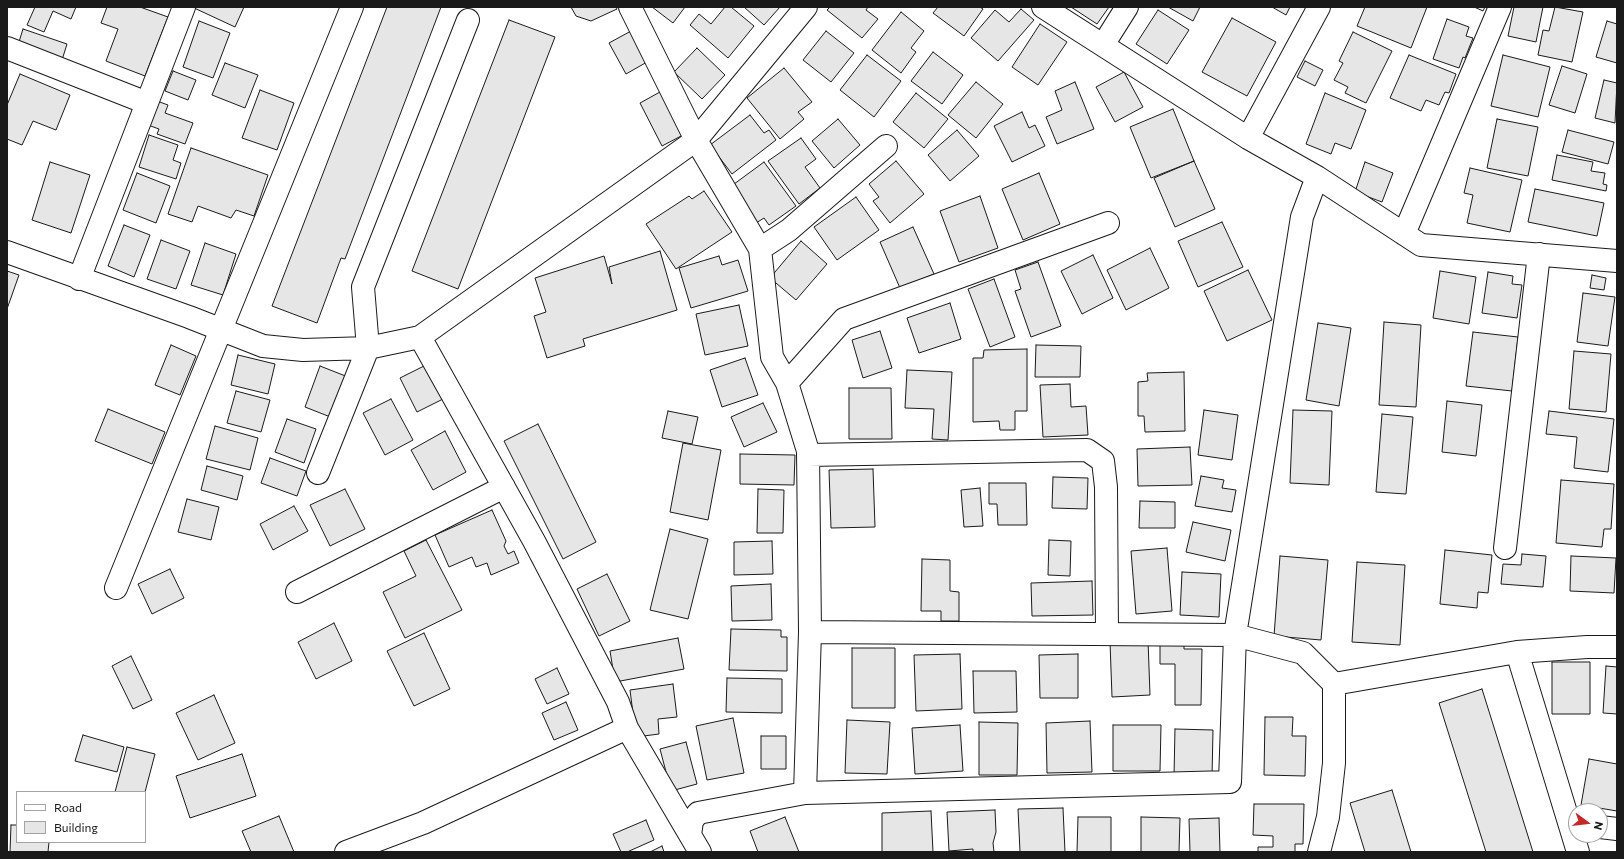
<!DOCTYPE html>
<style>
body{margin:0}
#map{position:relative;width:1624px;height:859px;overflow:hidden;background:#fff;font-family:Commissioner,sans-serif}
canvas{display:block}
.frame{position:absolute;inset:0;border:8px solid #1a1a1a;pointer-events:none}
.legend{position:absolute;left:16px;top:791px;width:130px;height:52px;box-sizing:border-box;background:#fff;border:1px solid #a3a3a3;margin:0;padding:5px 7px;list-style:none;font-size:12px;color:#1a1a1a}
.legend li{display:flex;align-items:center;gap:8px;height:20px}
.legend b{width:20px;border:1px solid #a3a3a3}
.north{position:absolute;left:1568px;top:803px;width:40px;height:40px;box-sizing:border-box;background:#fff;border:1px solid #a3a3a3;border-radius:50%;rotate:105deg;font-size:11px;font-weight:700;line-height:16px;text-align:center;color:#1a1a1a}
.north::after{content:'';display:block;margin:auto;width:14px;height:18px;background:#c62828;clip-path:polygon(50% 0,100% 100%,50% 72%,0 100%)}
</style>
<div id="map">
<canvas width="1624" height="859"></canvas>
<div class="frame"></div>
<ul class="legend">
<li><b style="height:5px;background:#fff"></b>Road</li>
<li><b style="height:11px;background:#e6e6e6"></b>Building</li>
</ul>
<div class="north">N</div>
</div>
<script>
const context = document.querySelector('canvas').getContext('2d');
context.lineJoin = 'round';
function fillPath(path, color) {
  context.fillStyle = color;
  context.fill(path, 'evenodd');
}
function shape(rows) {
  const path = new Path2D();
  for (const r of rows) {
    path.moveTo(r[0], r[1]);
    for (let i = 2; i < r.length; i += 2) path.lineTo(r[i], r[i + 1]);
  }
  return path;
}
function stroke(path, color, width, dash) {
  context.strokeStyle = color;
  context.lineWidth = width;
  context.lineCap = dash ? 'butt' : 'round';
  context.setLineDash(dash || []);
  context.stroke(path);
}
const building = shape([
 [35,7,76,7,71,19,53,11,44,32,27,25,35,7],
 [107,7,140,7,168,17,145,76,106,61,118,29,101,23,107,7],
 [192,7,244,7,235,27,192,7],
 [387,7,441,7,345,259,341,258,317,323,272,306,387,7],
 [571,7,616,7,617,9,591,21,576,16,571,7],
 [652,7,685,7,673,23,652,7],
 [725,7,731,7,754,26,728,58,690,25,699,14,711,24,725,7],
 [744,7,780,7,764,25,744,7],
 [830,7,868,7,866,10,878,19,862,38,827,10,830,7],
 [938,7,980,7,983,9,964,36,933,13,938,7],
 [1071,7,1109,7,1097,24,1071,7],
 [1168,7,1200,7,1193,21,1168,7],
 [1272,7,1290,7,1286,15,1272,7],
 [1365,7,1427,7,1411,48,1357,26,1365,7],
 [1474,7,1485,7,1483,11,1474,7],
 [1514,7,1543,7,1536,42,1508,36,1514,7],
 [1555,7,1583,12,1572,62,1538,55,1543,30,1549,31,1555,7],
 [1021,9,1034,20,998,61,971,38,995,10,1009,22,1021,9],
 [1158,10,1189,30,1167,64,1136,44,1158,10],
 [901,12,924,31,911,48,916,52,901,73,872,50,901,12],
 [1232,18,1276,42,1247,96,1202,72,1232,18],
 [1447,19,1469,27,1466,36,1473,38,1465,58,1463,57,1459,68,1433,59,1447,19],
 [509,20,555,37,458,289,412,271,509,20],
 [199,21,230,33,213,78,183,67,199,21],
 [1607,21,1617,24,1617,63,1596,57,1607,21],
 [1040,24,1067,42,1038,85,1012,67,1040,24],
 [23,29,67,44,62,60,18,45,23,29],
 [631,31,647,62,626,74,609,43,631,31],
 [826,31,854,53,831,82,803,60,826,31],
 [1353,32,1392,51,1366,103,1345,93,1348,87,1334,80,1343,63,1339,61,1353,32],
 [697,48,725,75,702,99,674,72,697,48],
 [933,52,963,75,942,104,911,81,933,52],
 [867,55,901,81,874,117,840,90,867,55],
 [1409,55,1456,74,1449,93,1445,92,1439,105,1426,100,1421,111,1390,98,1409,55],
 [1503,55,1550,67,1538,117,1491,106,1503,55],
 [1305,61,1323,70,1315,86,1297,77,1305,61],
 [225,63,258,75,245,108,212,95,225,63],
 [1562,66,1587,74,1575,113,1549,105,1562,66],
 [784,68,812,102,798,112,804,119,780,139,747,98,784,68],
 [173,71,196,80,188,100,165,91,173,71],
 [1124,72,1143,107,1115,122,1096,87,1124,72],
 [20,74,70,95,56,130,33,121,22,145,7,139,7,105,20,74],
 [1604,80,1617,83,1615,123,1595,118,1604,80],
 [976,82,1003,104,976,138,948,115,976,82],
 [1075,82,1094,129,1057,144,1046,117,1062,110,1055,91,1075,82],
 [260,90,294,103,277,150,242,138,260,90],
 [660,92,683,135,662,146,640,103,660,92],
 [916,93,948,119,924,148,893,122,916,93],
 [1325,93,1366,110,1351,149,1335,143,1331,154,1306,144,1325,93],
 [157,101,168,105,165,113,193,123,185,144,157,134,159,129,148,125,157,101],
 [1173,109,1194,161,1151,178,1130,127,1173,109],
 [1022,112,1029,128,1035,125,1045,146,1012,162,994,126,1022,112],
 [750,115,764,133,769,130,776,140,732,174,710,145,750,115],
 [838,119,860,145,834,168,812,141,838,119],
 [1497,119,1538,127,1528,176,1487,168,1497,119],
 [957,130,979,156,950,181,928,155,957,130],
 [1568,130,1614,142,1608,164,1562,152,1568,130],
 [149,135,178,145,173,160,181,163,176,179,139,167,149,135],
 [801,138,816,159,805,167,820,188,799,204,768,161,801,138],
 [191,148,268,175,254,216,236,210,231,218,198,206,192,222,168,214,191,148],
 [1557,155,1593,162,1591,171,1605,173,1603,184,1607,185,1606,191,1552,180,1557,155],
 [896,161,924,194,890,223,873,201,879,197,869,184,896,161],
 [1194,161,1215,209,1175,227,1154,178,1194,161],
 [50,162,90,175,71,233,32,220,50,162],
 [764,162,796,206,769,225,764,218,756,223,730,187,764,162],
 [1365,162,1393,173,1382,202,1355,192,1365,162],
 [1470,168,1522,180,1510,232,1467,223,1473,195,1464,193,1470,168],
 [137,173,170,186,156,223,123,210,137,173],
 [1039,173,1060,224,1023,240,1002,189,1039,173],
 [1535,189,1604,203,1597,236,1528,222,1535,189],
 [704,191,732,232,676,269,646,224,689,196,692,199,704,191],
 [980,196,998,248,959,262,940,211,980,196],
 [856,197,879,230,837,260,814,227,856,197],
 [1222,222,1243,267,1198,287,1178,241,1222,222],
 [124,225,150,235,134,277,108,266,124,225],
 [913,227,934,274,900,288,880,242,913,227],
 [161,240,190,251,176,289,147,279,161,240],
 [801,241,827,264,796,300,770,278,801,241],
 [205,243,236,254,223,295,191,285,205,243],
 [1150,248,1169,288,1126,310,1107,270,1150,248],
 [660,251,677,310,583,339,585,346,547,358,534,316,546,312,535,278,604,256,612,284,609,267,660,251],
 [1093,255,1113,298,1082,314,1061,271,1093,255],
 [719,256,722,265,738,260,748,291,691,308,679,268,719,256],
 [1038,262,1061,326,1031,337,1015,291,1021,289,1015,270,1038,262],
 [1248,270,1272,320,1227,341,1204,291,1248,270],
 [7,271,19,275,7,309,7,271],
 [1440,271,1476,277,1469,324,1433,318,1440,271],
 [1488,272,1513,276,1512,284,1522,285,1517,318,1482,313,1488,272],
 [1592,275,1606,278,1604,290,1590,288,1592,275],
 [994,279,1015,337,990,347,968,289,994,279],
 [1583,293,1615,297,1608,346,1577,342,1583,293],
 [950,303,961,339,919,353,907,318,950,303],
 [739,305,748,346,705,355,696,314,739,305],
 [1384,322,1421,325,1416,407,1379,405,1384,322],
 [1318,323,1351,328,1339,406,1306,400,1318,323],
 [880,331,892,368,863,378,852,340,880,331],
 [1473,332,1518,337,1512,391,1466,386,1473,332],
 [171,345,196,356,180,395,155,385,171,345],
 [1036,345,1081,346,1080,377,1035,377,1036,345],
 [1027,349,1027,411,1015,411,1015,430,1000,430,999,421,973,422,973,358,983,358,984,350,1027,349],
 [1574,351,1611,354,1606,412,1569,409,1574,351],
 [238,355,275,364,268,394,231,385,238,355],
 [745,358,758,395,722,407,710,370,745,358],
 [430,363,447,397,417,412,400,378,430,363],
 [320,366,348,377,333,418,305,407,320,366],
 [907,370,952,372,948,440,932,439,934,409,905,408,907,370],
 [1184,372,1185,431,1145,432,1144,416,1138,416,1138,382,1148,381,1147,373,1184,372],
 [1070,384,1071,407,1086,406,1088,435,1043,437,1040,385,1070,384],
 [849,388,891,388,892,439,849,439,849,388],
 [236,391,270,400,261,432,227,423,236,391],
 [391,399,413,440,385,455,363,413,391,399],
 [1447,401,1482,405,1476,456,1442,452,1447,401],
 [763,403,777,432,744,447,731,417,763,403],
 [108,409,165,432,152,464,95,441,108,409],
 [1204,410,1238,415,1232,460,1198,455,1204,410],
 [1293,410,1332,411,1329,485,1290,483,1293,410],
 [668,411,698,417,692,444,662,438,668,411],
 [1549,411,1614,419,1608,472,1574,468,1577,437,1546,434,1549,411],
 [1382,414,1413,417,1406,494,1376,492,1382,414],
 [287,419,316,429,304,463,275,452,287,419],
 [538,424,596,542,563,559,504,441,538,424],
 [215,426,258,438,250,470,206,459,215,426],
 [445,431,466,472,433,490,411,450,445,431],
 [683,443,721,450,708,520,670,512,683,443],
 [1190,447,1192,485,1138,486,1137,449,1190,447],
 [740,454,795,455,794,485,740,484,740,454],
 [270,458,306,471,297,496,261,483,270,458],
 [207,466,243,476,237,500,201,490,207,466],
 [873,469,875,527,831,528,829,470,873,469],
 [1201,476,1224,480,1222,488,1236,490,1232,512,1195,506,1201,476],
 [1053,477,1088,478,1087,509,1052,508,1053,477],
 [1561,480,1614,484,1611,529,1604,529,1602,547,1556,543,1561,480],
 [989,483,1026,483,1027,525,998,525,997,504,989,504,989,483],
 [980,488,983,526,964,527,961,490,980,488],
 [345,489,365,529,330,546,310,505,345,489],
 [758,489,784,490,783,533,757,533,758,489],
 [187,499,219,507,211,540,178,532,187,499],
 [1140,501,1175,502,1175,528,1139,528,1140,501],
 [294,506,308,531,273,550,260,524,294,506],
 [492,510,506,541,504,546,508,554,514,551,519,563,491,575,487,563,476,567,472,557,449,567,435,535,492,510],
 [1193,522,1231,530,1225,561,1186,552,1193,522],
 [670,529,708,539,688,619,650,610,670,529],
 [426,540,462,610,405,638,383,592,416,576,404,551,426,540],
 [1049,540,1071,541,1070,576,1048,575,1049,540],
 [772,541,773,574,734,575,734,542,772,541],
 [1167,548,1172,611,1136,614,1131,551,1167,548],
 [1445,550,1492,555,1488,593,1478,592,1477,608,1440,604,1445,550],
 [1522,554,1546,556,1543,587,1501,584,1503,564,1521,565,1522,554],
 [1280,556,1328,560,1321,640,1274,636,1280,556],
 [1571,556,1616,558,1614,593,1570,591,1571,556],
 [922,559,950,560,950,591,959,592,959,621,941,621,941,611,921,611,922,559],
 [1357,562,1405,565,1400,645,1352,642,1357,562],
 [170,569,184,598,152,614,138,584,170,569],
 [1182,572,1221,574,1219,617,1180,615,1182,572],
 [607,574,630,621,599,636,577,589,607,574],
 [1092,581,1093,615,1032,616,1031,583,1092,581],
 [771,584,772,620,732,621,731,586,771,584],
 [334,623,352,661,316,679,298,642,334,623],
 [731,629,781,630,781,637,787,637,787,671,729,670,731,629],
 [424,633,450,689,414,706,387,651,424,633],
 [678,638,684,669,615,682,610,651,678,638],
 [1148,640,1150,695,1112,697,1110,642,1148,640],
 [1160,643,1184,643,1184,649,1202,649,1201,705,1175,705,1175,664,1160,664,1160,643],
 [852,648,895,648,895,708,852,708,852,648],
 [960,654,962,709,916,711,914,655,960,654],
 [1078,654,1078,698,1040,698,1039,655,1078,654],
 [131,656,152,700,133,709,112,666,131,656],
 [1552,662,1590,662,1590,714,1552,714,1552,662],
 [1606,666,1617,667,1617,714,1603,713,1606,666],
 [557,668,569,694,547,704,535,679,557,668],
 [973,671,1016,671,1017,712,974,713,973,671],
 [727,678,782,679,782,713,726,712,727,678],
 [673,684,677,717,658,719,659,734,636,737,630,690,673,684],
 [1482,689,1533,852,1486,852,1439,703,1482,689],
 [214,695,235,743,198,760,176,713,214,695],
 [566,702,578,730,554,740,542,713,566,702],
 [1265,717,1293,717,1292,736,1306,736,1305,776,1264,775,1265,717],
 [733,718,744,773,707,780,696,726,733,718],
 [847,720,890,722,887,774,845,773,847,720],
 [1090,721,1092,772,1047,773,1046,723,1090,721],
 [979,722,1018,723,1017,775,979,775,979,722],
 [960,725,963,771,915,774,912,728,960,725],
 [1113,725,1161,725,1160,771,1113,771,1113,725],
 [1175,729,1213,730,1212,777,1174,776,1175,729],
 [83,735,124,747,117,772,75,761,83,735],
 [761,736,786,736,786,769,761,769,761,736],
 [686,742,697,784,671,791,660,749,686,742],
 [127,747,155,754,145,792,115,792,127,747],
 [242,754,256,796,190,818,176,776,242,754],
 [1589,759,1617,764,1617,811,1581,805,1589,759],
 [1392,790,1411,852,1365,852,1350,803,1392,790],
 [1254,804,1304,804,1303,844,1295,844,1295,852,1258,852,1258,847,1273,847,1273,836,1253,835,1254,804],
 [1063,808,1065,852,1020,852,1018,809,1063,808],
 [995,810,996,832,993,843,994,852,973,852,973,849,949,851,947,812,995,810],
 [931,811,933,852,882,852,882,813,931,811],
 [279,816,294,852,251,852,242,831,279,816],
 [785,817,799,852,758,852,750,831,785,817],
 [1078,817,1111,817,1111,852,1077,852,1078,817],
 [1141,817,1180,818,1179,852,1141,852,1141,817],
 [1219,818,1220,852,1190,852,1189,819,1219,818],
 [646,820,654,840,627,852,621,852,613,834,646,820],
 [11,825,17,825,17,842,49,842,48,852,10,852,11,825],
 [662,846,664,852,650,852,662,846]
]);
const minor = shape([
 [630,7,696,140,760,249,772,357,787,383,808,451,810,632,805,793],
 [1043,7,1248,138,1317,177,1421,245,1617,261],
 [1103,45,1127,7],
 [7,48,147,103],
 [1248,138,1319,7],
 [1404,234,1500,7],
 [760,249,789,230,886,146],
 [7,252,189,317,263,346,303,350,368,348,420,337,696,140,806,7],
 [79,279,184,7],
 [420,337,534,541,618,702,627,728,700,852],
 [787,383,844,319,1108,223],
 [808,455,1087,450,1103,461,1106,487,1107,634],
 [318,473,368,348,363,287,468,20],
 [1505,548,1539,254],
 [116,588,352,7],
 [297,592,504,487],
 [810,632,1235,635,1303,653,1334,684,1334,763,1328,817,1319,852],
 [1517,652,1578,852],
 [1334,684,1517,652,1587,647,1617,647],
 [1600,827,1617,829],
 [690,835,692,821,698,813,805,793,1230,782,1235,635,1302,217,1317,177],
 [346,852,423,823,627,728]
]);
fillPath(building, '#e6e6e6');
stroke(building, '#1a1a1a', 1);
stroke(minor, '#1a1a1a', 24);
stroke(minor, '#fff', 22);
</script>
